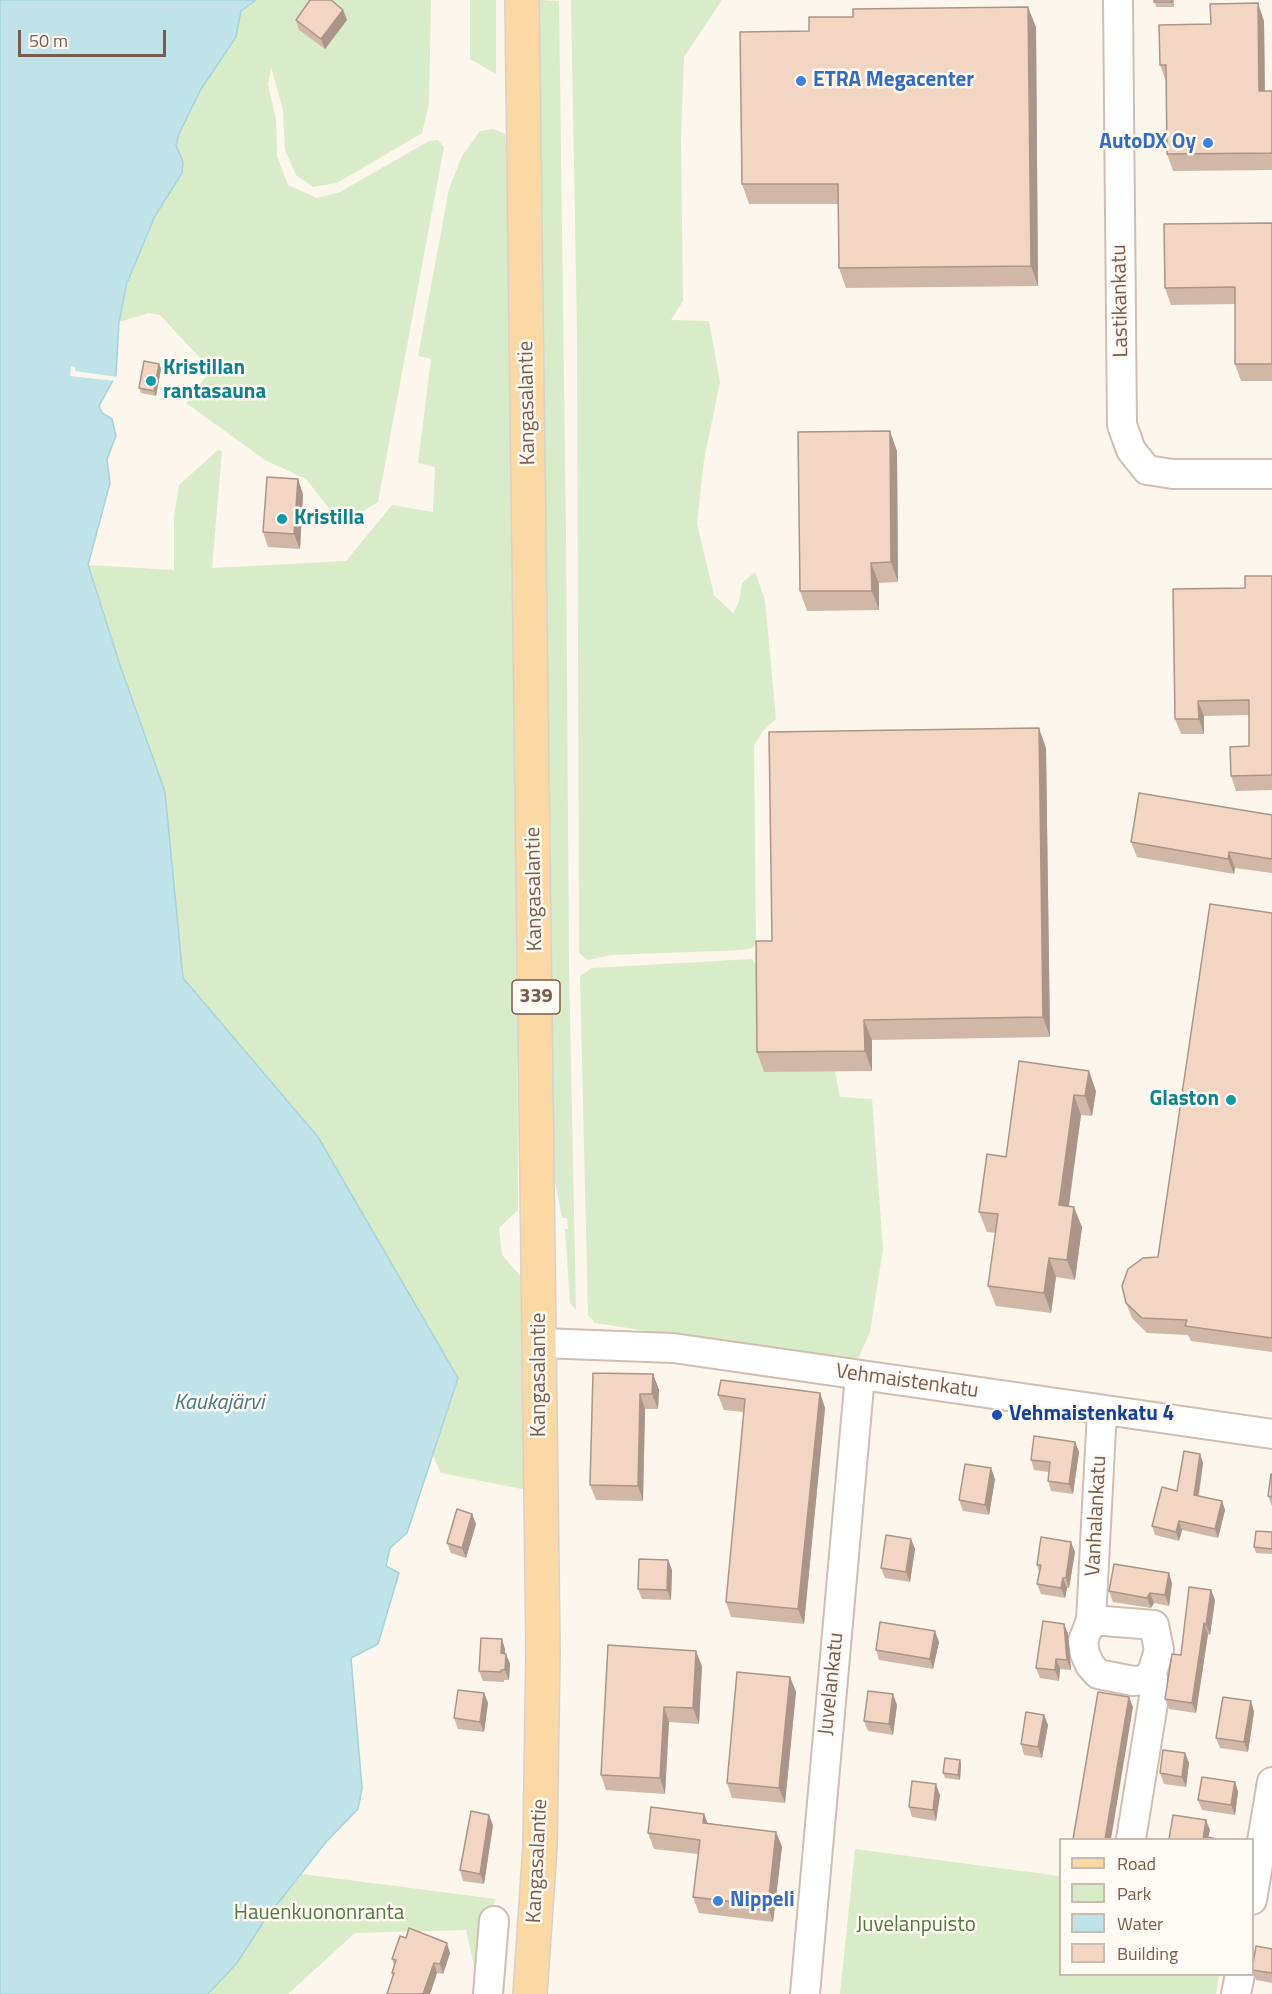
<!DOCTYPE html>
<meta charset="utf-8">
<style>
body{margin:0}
#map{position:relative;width:1272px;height:1994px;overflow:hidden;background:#fdf6ec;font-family:"Titillium Web",sans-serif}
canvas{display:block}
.legend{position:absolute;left:1059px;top:1838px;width:195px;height:138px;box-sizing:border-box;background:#fffaf3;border:2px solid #cabbb1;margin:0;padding:8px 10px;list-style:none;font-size:18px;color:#7a5c4d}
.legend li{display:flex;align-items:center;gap:12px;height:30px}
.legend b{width:30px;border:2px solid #cabbb1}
.scale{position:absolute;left:18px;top:30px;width:148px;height:27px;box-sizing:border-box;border:3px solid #7a5c4d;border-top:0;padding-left:8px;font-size:18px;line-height:21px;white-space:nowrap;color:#7a5c4d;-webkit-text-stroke:4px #fffaf3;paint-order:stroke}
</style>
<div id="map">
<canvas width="1272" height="1994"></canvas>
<ul class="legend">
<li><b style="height:8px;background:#fbd9a5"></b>Road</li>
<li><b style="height:16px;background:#d8ecc9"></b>Park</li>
<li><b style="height:16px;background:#bfe3e8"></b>Water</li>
<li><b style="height:16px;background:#f3d5c3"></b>Building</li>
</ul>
<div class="scale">50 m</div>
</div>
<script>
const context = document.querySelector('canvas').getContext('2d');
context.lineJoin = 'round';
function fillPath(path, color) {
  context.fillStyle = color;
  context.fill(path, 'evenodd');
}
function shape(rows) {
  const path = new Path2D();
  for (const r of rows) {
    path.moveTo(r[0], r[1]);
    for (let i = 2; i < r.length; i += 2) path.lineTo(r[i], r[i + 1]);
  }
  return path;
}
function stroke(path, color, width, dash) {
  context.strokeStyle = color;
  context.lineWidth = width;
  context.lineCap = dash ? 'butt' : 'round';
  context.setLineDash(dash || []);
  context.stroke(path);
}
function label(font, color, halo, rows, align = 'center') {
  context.font = font + ' "Titillium Web",sans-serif';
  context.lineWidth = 5;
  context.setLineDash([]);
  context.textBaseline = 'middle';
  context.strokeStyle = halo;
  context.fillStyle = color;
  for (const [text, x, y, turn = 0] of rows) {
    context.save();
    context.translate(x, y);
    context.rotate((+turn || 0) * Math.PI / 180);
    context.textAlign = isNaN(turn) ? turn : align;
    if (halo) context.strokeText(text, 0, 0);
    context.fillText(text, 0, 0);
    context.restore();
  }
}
const green = shape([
 [256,0,431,0,429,104,422,133,337,183,313,187,296,175,285,150,283,110,271,67,268,85,276,119,277,156,288,185,317,198,340,192,429,141,438,140,444,147,378,502,353,517,335,516,306,479,265,460,186,403,211,370,160,315,149,313,119,322,130,275,155,216,182,173,183,162,176,146,179,134,201,89,236,37,241,11],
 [470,0,496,0,496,74,470,59],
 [541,0,559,1,566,532,569,965,576,1310,570,1303,565,1229,568,1229,567,1218,562,1218,553,1170,538,1],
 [571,0,722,0,684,57,681,139,683,301,671,320,709,321,720,382,704,460,697,524,714,595,733,613,739,602,742,583,755,572,765,600,776,719,763,731,754,746,756,941,753,948,742,950,611,955,588,960,579,953,577,332],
 [494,129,505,134,510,190,517,866,518,1210,499,1228,502,1255,525,1281,532,1491,441,1473,433,1456,458,1378,318,1137,183,978,165,792,121,668,88,565,174,570,174,517,179,485,218,450,222,451,212,568,346,561,392,505,433,512,435,467,418,463,431,359,418,356,449,189,462,156,480,131],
 [752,959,763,977,835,1071,840,1097,872,1099,883,1249,870,1332,859,1357,846,1361,595,1323,588,1315,580,976,592,968],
 [855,1849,1060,1876,1060,1974,1219,1975,1216,1994,840,1994],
 [302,1874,496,1899,481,1928,478,1983,466,1930,355,1933,288,1994,208,1994,237,1963,263,1921]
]);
const water = shape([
 [0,0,256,0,241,11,236,37,201,89,179,134,176,145,183,162,182,173,155,216,127,283,119,322,116,375,99,406,102,413,112,419,116,436,107,459,110,483,88,565,121,668,165,792,183,978,318,1137,458,1378,407,1533,390,1548,386,1566,399,1573,378,1644,351,1658,362,1788,358,1809,326,1842,264,1921,237,1963,208,1994,0,1994,0,0]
]);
const pier = shape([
 [71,366,75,367,75,371,118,377,116,381,70,376]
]);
const minor = shape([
 [1118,0,1122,425,1131,450,1147,470,1173,474,1272,474],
 [541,1343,673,1348,1272,1434],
 [1091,1620,1154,1625,1159,1650,1152,1673,1144,1680,1133,1681,1098,1674,1090,1665,1085,1654,1083,1641,1091,1620,1102,1411],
 [1131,1839,1155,1691,1152,1673],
 [1252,1900,1272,1782],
 [488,1994,494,1921],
 [805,1994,860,1375],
 [1236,1994,1240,1974]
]);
const major = shape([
 [522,0,543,1650,540,1846,530,1994]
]);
const wall = shape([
 [1154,0,1174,0,1174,7,1156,7],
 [343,10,347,20,325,49,299,30,296,20],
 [1264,21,1265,91,1272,91,1272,170,1173,171,1167,154,1166,81,1160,65,1211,24],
 [1036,27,1038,286,846,288,839,268,838,204,749,204,742,184],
 [1272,223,1272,381,1241,381,1235,364,1235,304,1171,305,1165,288],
 [159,364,161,369,156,396,141,393,139,388],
 [897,451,898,582,879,583,879,610,807,611,800,591],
 [303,494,300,549,268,547,263,532],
 [1272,576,1272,790,1236,791,1231,776,1249,746,1249,715,1204,716,1204,734,1181,734,1175,719,1245,588],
 [1046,748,1050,1037,872,1040,872,1071,764,1072,757,1052,772,941],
 [1272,815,1272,873,1235,868,1234,874,1137,857,1131,842],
 [1272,913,1272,1352,1191,1341,1188,1335,1147,1333,1132,1318,1126,1303,1158,1257],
 [1019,1061,1096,1091,1092,1116,1081,1115,1069,1206,1082,1227,1075,1280,1056,1277,1051,1313,996,1306,988,1286,996,1233,987,1232,979,1212,1006,1157],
 [593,1373,653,1374,659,1390,658,1409,645,1409,643,1501,596,1500,590,1485],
 [820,1393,825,1408,804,1624,731,1617,726,1602,744,1412,724,1410,718,1395],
 [1075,1442,1079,1452,1073,1494,1051,1491,1048,1481,1049,1472,1034,1470,1031,1460],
 [1200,1454,1203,1463,1199,1496,1222,1501,1225,1510,1218,1538,1182,1530,1179,1541,1155,1535,1152,1526,1177,1491],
 [1272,1474,1272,1506,1268,1496],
 [995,1479,989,1515,963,1511,959,1500],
 [472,1514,476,1524,466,1558,451,1553,447,1543],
 [1272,1532,1272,1554,1256,1553,1254,1547],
 [911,1539,915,1549,910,1582,885,1578,881,1568],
 [1075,1552,1069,1588,1067,1588,1065,1598,1041,1594,1037,1584,1039,1572,1037,1565],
 [668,1560,672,1570,671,1600,642,1599,638,1589],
 [1172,1583,1169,1606,1154,1603,1151,1608,1113,1602,1109,1591],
 [1211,1590,1215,1600,1210,1635,1208,1634,1196,1713,1169,1709,1165,1699,1181,1655],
 [1064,1624,1068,1634,1071,1670,1060,1669,1059,1681,1040,1678,1036,1668],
 [939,1642,933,1669,879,1660,876,1650],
 [505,1649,505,1654,510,1664,509,1680,504,1680,504,1682,483,1681,479,1671],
 [702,1666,699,1724,669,1722,665,1794,606,1790,601,1775],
 [790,1677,796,1692,785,1803,732,1798,727,1783],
 [484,1693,488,1703,484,1732,458,1729,454,1718],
 [1251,1701,1254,1712,1248,1752,1220,1748,1216,1738],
 [897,1705,893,1735,868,1731,864,1721],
 [1044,1715,1048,1725,1042,1758,1024,1755,1021,1744],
 [1185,1753,1189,1763,1186,1787,1164,1784,1160,1773],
 [960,1760,961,1765,960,1780,945,1778,943,1773],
 [1235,1782,1238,1792,1235,1815,1202,1810,1198,1800],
 [940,1795,936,1821,912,1817,909,1807],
 [708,1823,776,1832,782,1847,773,1922,699,1913,693,1897,698,1854,654,1849,648,1833],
 [493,1825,484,1884,463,1881,460,1870],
 [406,1938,450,1953,443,1974,437,1973,430,1994,387,1994,393,1977,392,1973,394,1965,392,1959],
 [1272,1949,1272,1983,1256,1980,1252,1970]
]);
const shadedWall = shape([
 [1258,3,1264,21,1265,109,1259,91],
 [1028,7,1036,27,1038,286,1031,266],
 [343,10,347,20,325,49,321,39],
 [159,364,161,369,156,396,154,391],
 [890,431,897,451,898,582,891,562],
 [298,479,303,494,300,549,294,534],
 [871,563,879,583,879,610,872,591],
 [1198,701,1204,716,1204,734,1199,719],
 [1039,728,1046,748,1050,1037,1043,1017],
 [1229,852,1235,868,1234,874,1228,859],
 [864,1020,872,1040,872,1071,865,1051],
 [1089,1071,1096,1091,1092,1116,1085,1096],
 [1074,1095,1081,1115,1066,1225,1059,1205],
 [1074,1207,1082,1227,1075,1280,1067,1260],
 [1049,1258,1056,1277,1051,1313,1044,1293],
 [653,1374,659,1390,658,1409,652,1394],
 [820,1393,825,1408,804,1624,798,1609],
 [640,1394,645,1409,643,1501,638,1486],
 [1075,1442,1079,1452,1073,1494,1069,1484],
 [1200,1454,1203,1463,1197,1504,1194,1495],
 [991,1468,995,1479,989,1515,985,1505],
 [1222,1501,1225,1510,1218,1538,1215,1529],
 [472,1514,476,1524,466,1558,462,1548],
 [1179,1521,1182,1530,1179,1541,1176,1532],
 [911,1539,915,1549,910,1582,906,1572],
 [1071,1542,1075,1552,1069,1588,1066,1578],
 [668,1560,672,1570,671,1600,667,1590],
 [1169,1573,1172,1583,1169,1606,1165,1595],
 [1063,1578,1067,1588,1065,1598,1061,1588],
 [1211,1590,1215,1600,1210,1635,1206,1625],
 [1150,1593,1154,1603,1151,1608,1147,1598],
 [1204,1623,1208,1634,1196,1713,1192,1703],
 [1064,1624,1068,1634,1071,1670,1067,1660],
 [935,1631,939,1642,933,1669,930,1659],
 [502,1639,505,1649,505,1663,501,1653],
 [696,1651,702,1666,699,1724,693,1708],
 [506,1654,510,1664,509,1680,505,1670],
 [1056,1659,1060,1669,1059,1681,1055,1670],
 [790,1677,796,1692,785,1803,779,1788],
 [484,1693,488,1703,484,1732,480,1722],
 [893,1694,897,1705,893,1735,889,1724],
 [1129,1697,1133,1707,1111,1839,1105,1839],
 [1251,1701,1254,1712,1248,1752,1244,1742],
 [664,1707,669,1722,665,1794,660,1778],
 [1044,1715,1048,1725,1042,1758,1038,1747],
 [1185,1753,1189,1763,1186,1787,1182,1777],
 [960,1760,961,1765,960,1780,958,1775],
 [1235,1782,1238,1792,1235,1815,1231,1805],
 [936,1784,940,1795,936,1821,933,1810],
 [704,1814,710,1829,703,1823],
 [489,1815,493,1825,484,1884,480,1874],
 [1206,1820,1210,1830,1208,1839,1203,1839],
 [776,1832,782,1847,773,1922,768,1906],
 [447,1943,450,1953,443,1974,440,1964],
 [434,1963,437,1973,430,1994,423,1994]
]);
const building = shape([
 [310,0,331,0,343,10,321,39,296,20,310,0],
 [1154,0,1172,0,1172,2,1154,2,1154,0],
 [1258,3,1259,91,1272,91,1272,153,1167,154,1166,65,1160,65,1159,25,1211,24,1210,4,1258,3],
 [1028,7,1031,266,839,268,838,184,742,184,740,32,809,31,809,17,853,17,853,9,1028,7],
 [1272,223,1272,364,1235,364,1235,287,1165,288,1164,224,1272,223],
 [144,361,159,364,154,391,139,388,144,361],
 [890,431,891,562,871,563,872,591,800,591,798,432,890,431],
 [267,477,298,479,294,534,263,532,267,477],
 [1245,576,1272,576,1272,775,1231,776,1230,747,1249,746,1249,700,1198,701,1199,719,1175,719,1173,589,1245,588,1245,576],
 [1039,728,1043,1017,864,1020,865,1051,757,1052,756,941,772,941,769,732,1039,728],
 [1139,793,1272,815,1272,859,1229,852,1228,859,1131,842,1139,793],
 [1210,904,1272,913,1272,1338,1185,1326,1187,1320,1142,1318,1126,1303,1122,1286,1128,1269,1143,1258,1158,1257,1210,904],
 [1019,1061,1089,1071,1085,1096,1074,1095,1059,1205,1074,1207,1067,1260,1049,1258,1044,1293,988,1286,998,1214,979,1212,987,1154,1006,1157,1019,1061],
 [593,1373,653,1374,652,1394,640,1394,638,1486,590,1485,593,1373],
 [721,1380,820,1393,798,1609,726,1602,745,1399,718,1395,721,1380],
 [1034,1436,1075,1442,1069,1484,1048,1481,1050,1462,1031,1460,1034,1436],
 [1184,1451,1200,1454,1194,1495,1222,1501,1215,1529,1179,1521,1176,1532,1152,1526,1162,1487,1177,1491,1184,1451],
 [965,1464,991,1468,985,1505,959,1500,965,1464],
 [1271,1474,1272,1474,1272,1497,1268,1496,1271,1474],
 [457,1509,472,1514,462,1548,447,1543,457,1509],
 [1256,1531,1272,1532,1272,1549,1254,1547,1256,1531],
 [886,1535,911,1539,906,1572,881,1568,886,1535],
 [1041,1537,1071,1542,1066,1578,1063,1578,1061,1588,1037,1584,1041,1565,1037,1565,1041,1537],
 [639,1559,668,1560,667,1590,638,1589,639,1559],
 [1114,1564,1169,1573,1165,1595,1150,1593,1147,1598,1109,1591,1114,1564],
 [1189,1587,1211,1590,1206,1625,1204,1623,1192,1703,1165,1699,1172,1654,1181,1655,1189,1587],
 [1043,1621,1064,1624,1067,1660,1056,1659,1055,1670,1036,1668,1043,1621],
 [880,1622,935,1631,930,1659,876,1650,880,1622],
 [481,1638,502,1639,501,1653,506,1654,505,1670,501,1670,501,1672,479,1671,481,1638],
 [608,1645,696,1651,693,1708,664,1707,660,1778,601,1775,608,1645],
 [737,1672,790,1677,779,1788,727,1783,737,1672],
 [458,1690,484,1693,480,1722,454,1718,458,1690],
 [868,1691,893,1694,889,1724,864,1721,868,1691],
 [1098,1692,1129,1697,1105,1839,1073,1839,1098,1692],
 [1223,1697,1251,1701,1244,1742,1216,1738,1223,1697],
 [1026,1712,1044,1715,1038,1747,1021,1744,1026,1712],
 [1163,1750,1185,1753,1182,1777,1160,1773,1163,1750],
 [945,1758,960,1760,958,1775,943,1773,945,1758],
 [1202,1777,1235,1782,1231,1805,1198,1800,1202,1777],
 [912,1781,936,1784,933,1810,909,1807,912,1781],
 [651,1807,704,1814,703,1823,776,1832,768,1906,693,1897,700,1840,648,1833,651,1807],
 [471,1811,489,1815,480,1874,460,1870,471,1811],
 [1173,1815,1206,1820,1203,1839,1169,1839,1173,1815],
 [1206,1837,1218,1839,1206,1839,1206,1837],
 [409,1928,447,1943,440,1964,434,1963,423,1994,387,1994,394,1973,392,1973,396,1960,392,1959,400,1936,406,1938,409,1928],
 [1256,1946,1272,1949,1272,1973,1252,1970,1256,1946]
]);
const markers = [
 [801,81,6,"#3f7fe0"],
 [1208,143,6,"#3f7fe0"],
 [151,381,6,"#0f9aa8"],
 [282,519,6,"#0f9aa8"],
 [1231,1100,6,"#0f9aa8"],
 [997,1415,6,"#1a4fb4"],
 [718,1901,6,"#3f7fe0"]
];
const shields = [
 [536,997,48]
];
const shieldNames = [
 ["339",536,997]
];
const shopNames = [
 ["ETRA Megacenter",813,81],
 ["AutoDX Oy",1196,143,"right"],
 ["Nippeli",730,1901]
];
const streetNames = [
 ["Lastikankatu",1121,301,-91],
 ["Kangasalantie",528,403,-91],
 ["Kangasalantie",535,889,-91],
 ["Kangasalantie",540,1375,-90],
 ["Vehmaistenkatu",907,1382,8],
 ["Vanhalankatu",1097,1516,-87],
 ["Juvelankatu",832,1684,-84],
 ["Kangasalantie",538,1861,-87]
];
const cultureNames = [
 ["Kristillan",163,369],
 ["rantasauna",163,393],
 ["Kristilla",294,519],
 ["Glaston",1219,1100,"right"]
];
const transitNames = [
 ["Vehmaistenkatu 4",1009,1415]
];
const parkNames = [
 ["Hauenkuononranta",319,1914],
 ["Juvelanpuisto",916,1926]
];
const waterNames = [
 ["Kaukajärvi",219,1404]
];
fillPath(green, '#d8ecc9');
fillPath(water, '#bfe3e8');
stroke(water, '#a5d3da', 1.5);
fillPath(pier, '#fdf6ec');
stroke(minor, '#d1beb0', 32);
stroke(major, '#dad1cd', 36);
stroke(minor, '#fff', 28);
stroke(major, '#fbd9a5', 33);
fillPath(wall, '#d1b7a8');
fillPath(shadedWall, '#aa9588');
fillPath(building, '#f3d5c3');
stroke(building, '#aa9588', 1.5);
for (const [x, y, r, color] of markers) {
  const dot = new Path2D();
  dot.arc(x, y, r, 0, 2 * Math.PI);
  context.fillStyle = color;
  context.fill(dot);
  stroke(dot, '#fffaf3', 2);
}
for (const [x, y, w] of shields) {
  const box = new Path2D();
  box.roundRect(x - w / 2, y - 17, w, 34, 4.5);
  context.fillStyle = '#fffaf3';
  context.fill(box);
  stroke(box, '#7a5c4d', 1.5);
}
label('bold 20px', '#7a5c4d', null, shieldNames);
label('bold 21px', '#366cbe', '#fffaf3', shopNames, 'left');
label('21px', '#7a5c4d', '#fffaf3', streetNames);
label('bold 21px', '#0d838f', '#fffaf3', cultureNames, 'left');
label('bold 21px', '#164399', '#fffaf3', transitNames, 'left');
label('21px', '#537a41', '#fffaf3', parkNames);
label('italic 22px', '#437c86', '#fffaf3', waterNames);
</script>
